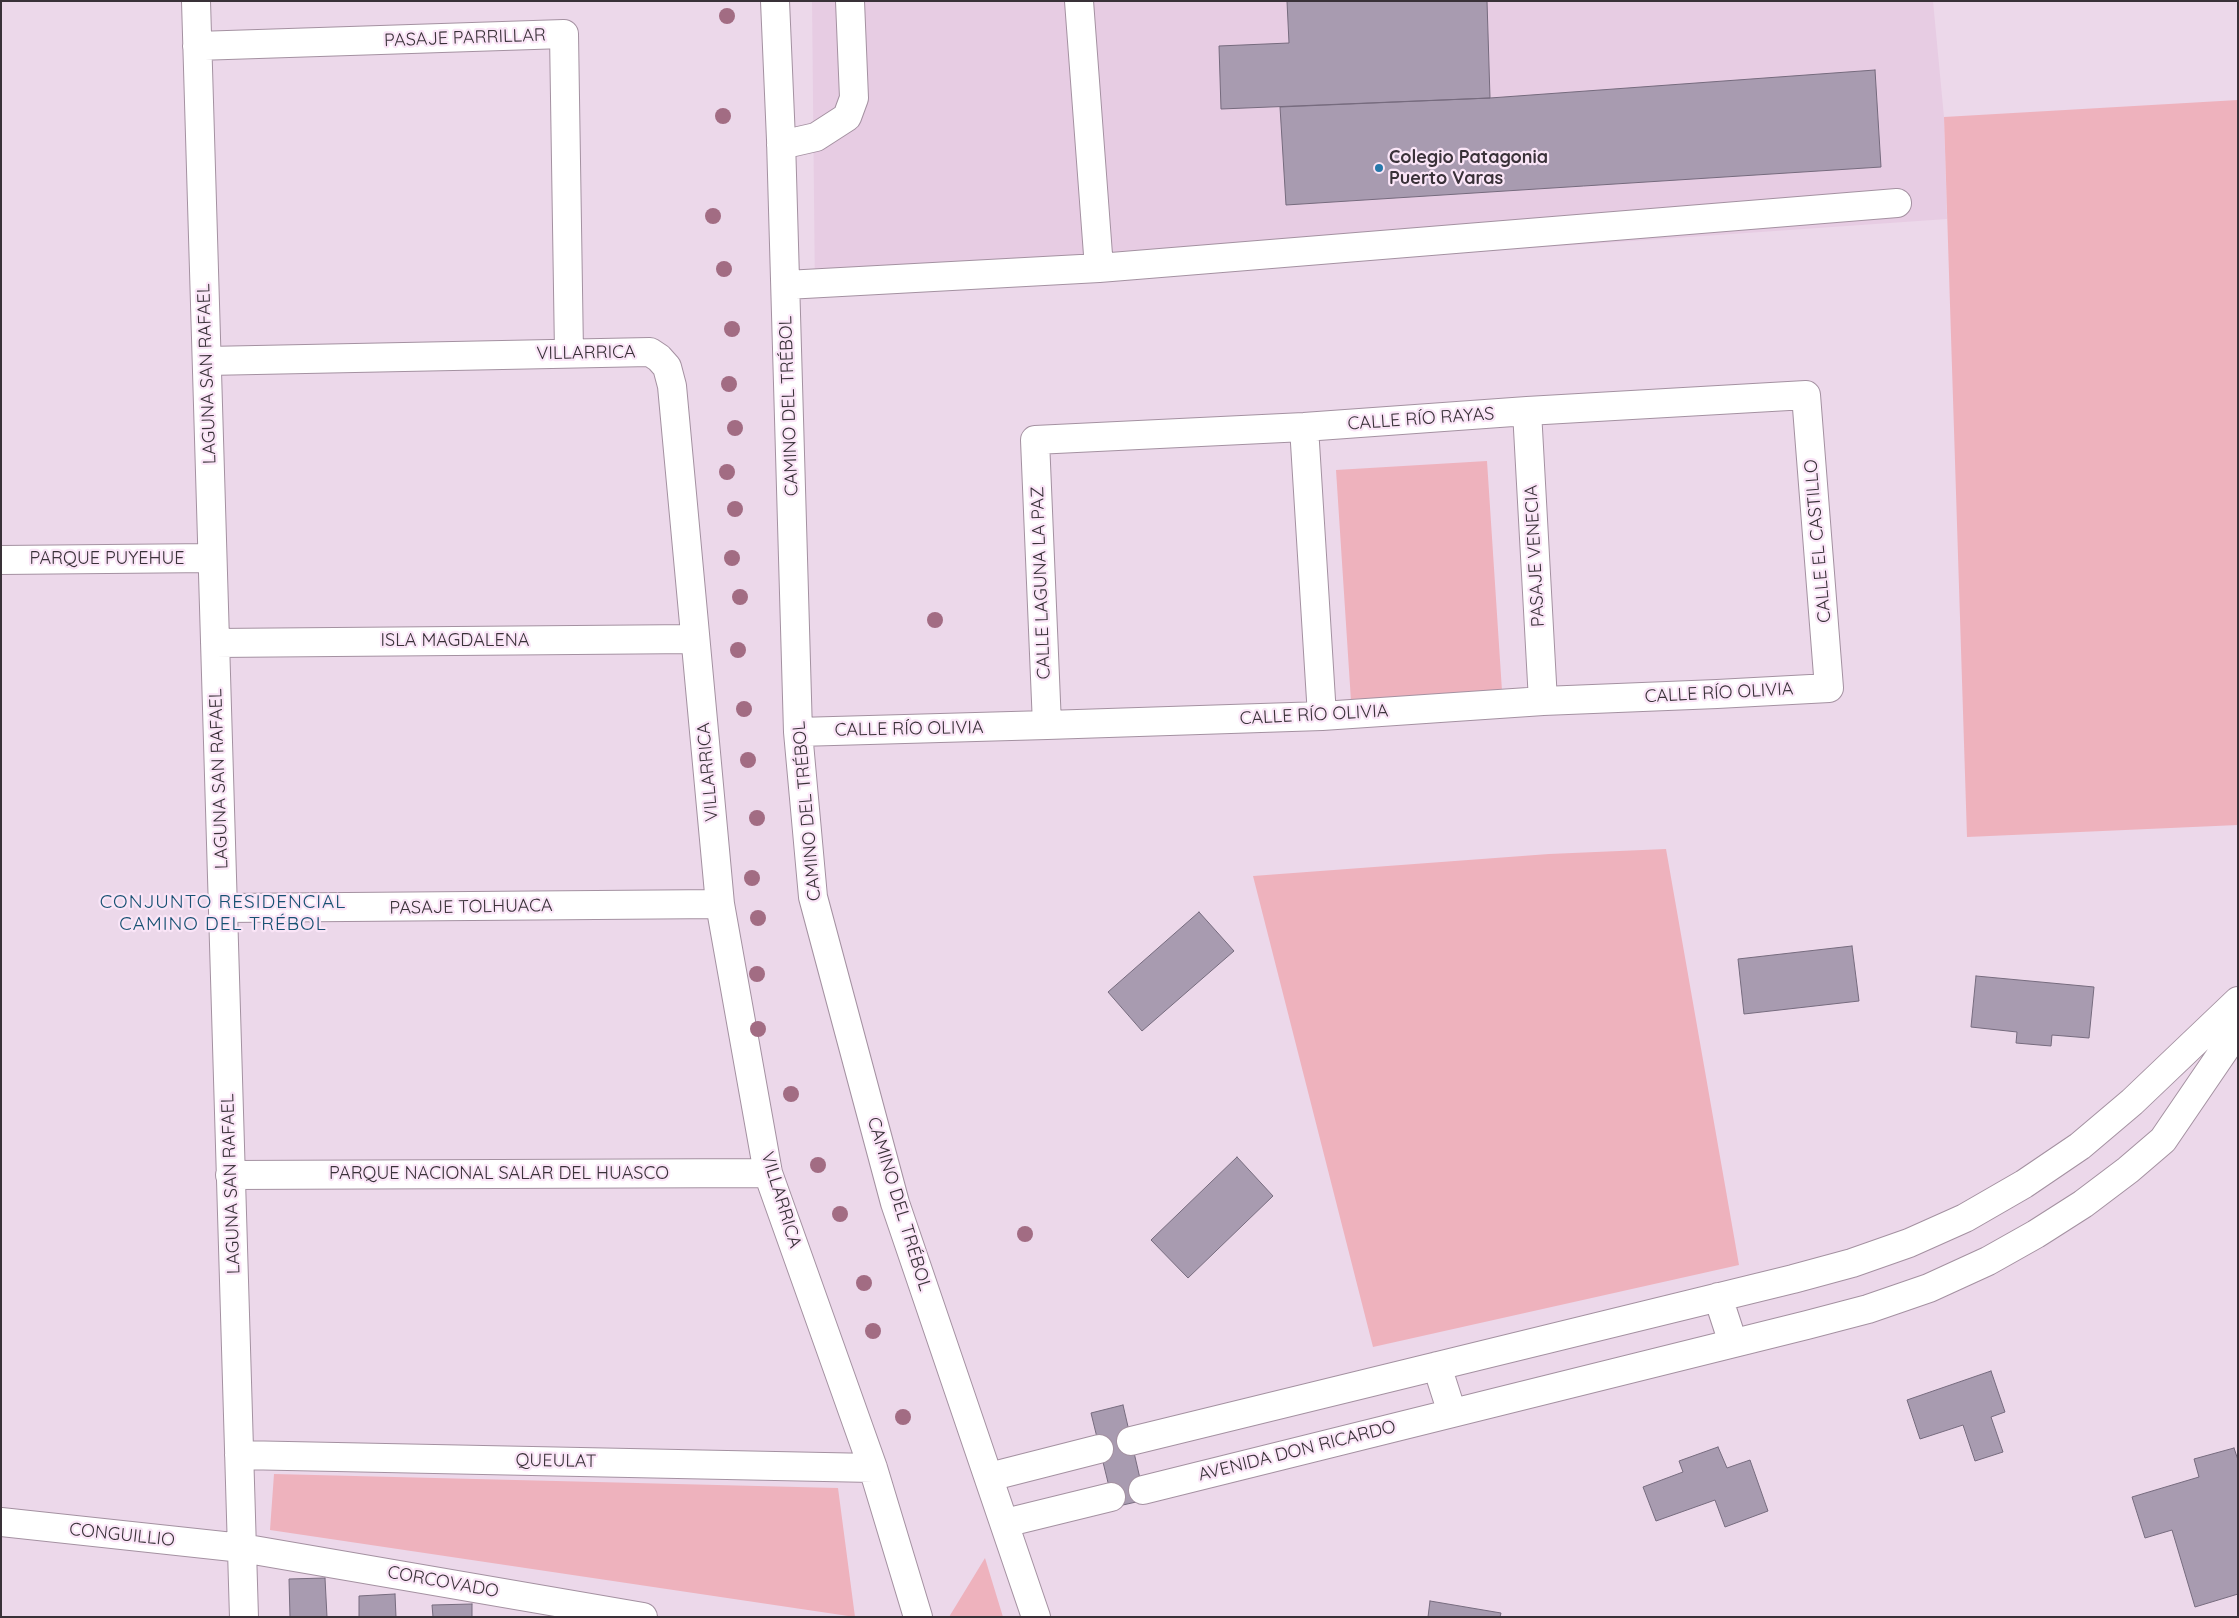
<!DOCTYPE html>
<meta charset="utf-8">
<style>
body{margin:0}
#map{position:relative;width:2239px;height:1618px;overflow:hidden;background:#ecd8ea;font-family:Quicksand,sans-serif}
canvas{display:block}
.frame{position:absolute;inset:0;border:2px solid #393138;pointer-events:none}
</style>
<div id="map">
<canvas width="2239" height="1618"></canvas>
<div class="frame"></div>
</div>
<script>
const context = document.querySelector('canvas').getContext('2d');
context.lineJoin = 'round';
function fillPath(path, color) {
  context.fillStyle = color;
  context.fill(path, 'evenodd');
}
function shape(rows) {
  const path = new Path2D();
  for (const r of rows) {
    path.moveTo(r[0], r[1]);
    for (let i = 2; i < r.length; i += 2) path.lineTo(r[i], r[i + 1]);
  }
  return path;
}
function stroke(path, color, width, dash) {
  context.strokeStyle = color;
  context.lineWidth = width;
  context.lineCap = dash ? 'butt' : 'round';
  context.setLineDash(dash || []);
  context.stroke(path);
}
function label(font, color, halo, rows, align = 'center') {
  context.font = font + ' Quicksand,sans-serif';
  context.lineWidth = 4.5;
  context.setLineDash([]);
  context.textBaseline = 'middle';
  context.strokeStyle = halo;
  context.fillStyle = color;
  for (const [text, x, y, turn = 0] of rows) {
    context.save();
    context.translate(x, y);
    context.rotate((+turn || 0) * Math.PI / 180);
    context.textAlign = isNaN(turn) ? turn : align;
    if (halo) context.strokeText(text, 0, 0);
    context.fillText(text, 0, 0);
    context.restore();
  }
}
const built = shape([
 [812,1,1933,1,1944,117,1947,219,815,298]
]);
const green = shape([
 [2238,100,2238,825,1967,837,1944,117],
 [1487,461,1502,691,1351,701,1336,470],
 [1666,849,1739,1265,1373,1347,1253,876,1549,854],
 [274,1474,838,1488,855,1617,270,1530],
 [985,1558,1003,1617,949,1617]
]);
const building = shape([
 [1287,1,1487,1,1490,98,1221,109,1219,46,1289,43,1287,1],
 [1875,70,1881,167,1286,205,1280,107,1490,98,1875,70],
 [1199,912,1234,951,1142,1031,1108,992,1199,912],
 [1852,946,1859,1001,1744,1014,1738,959,1852,946],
 [1976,976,2094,987,2089,1038,2052,1035,2051,1046,2016,1043,2017,1032,1971,1027,1976,976],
 [1237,1157,1273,1196,1188,1278,1151,1240,1237,1157],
 [1991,1371,2005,1412,1991,1417,2003,1452,1975,1461,1963,1425,1920,1439,1907,1400,1991,1371],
 [1123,1405,1145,1500,1114,1507,1091,1413,1123,1405],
 [1718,1447,1727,1468,1750,1460,1768,1511,1725,1527,1715,1500,1656,1521,1643,1487,1683,1472,1679,1461,1718,1447],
 [2234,1448,2238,1460,2238,1594,2195,1607,2172,1530,2145,1538,2132,1497,2199,1477,2194,1459,2234,1448],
 [325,1578,327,1617,290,1617,289,1579,325,1578],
 [395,1594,396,1617,359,1617,359,1596,395,1594],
 [1430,1601,1501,1613,1500,1617,1428,1617,1430,1601],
 [472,1604,472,1617,433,1617,432,1605,472,1604]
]);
const minor = shape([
 [196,1,244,1617],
 [775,1,781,140,798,732,813,897,895,1203,1036,1617],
 [1079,1,1099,268],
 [197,46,564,34,569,353],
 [781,145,816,137,847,117,854,98,850,1],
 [786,285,1099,268,1897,203],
 [207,361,650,352,659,358,667,367,672,386,720,904,768,1173,873,1468,918,1617],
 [1527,411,1543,701],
 [1304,427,1322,716],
 [1,560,212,558],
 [215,643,695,639],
 [798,732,1047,725,1322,716,1543,701,1717,694,1829,688,1806,395,1527,411,1304,427,1035,440,1047,725],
 [223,908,720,904],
 [230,1175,768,1173],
 [1718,1297,1733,1343],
 [1437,1366,1452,1413],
 [1131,1441,1793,1279,1852,1263,1909,1243,1965,1218,2024,1184,2080,1146,2132,1102,2238,1001],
 [239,1455,873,1468],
 [989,1477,1099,1449],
 [1143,1490,1807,1325,1868,1309,1929,1288,1988,1261,2036,1234,2083,1204,2128,1170,2163,1140,2238,1030],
 [1,1522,242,1548,643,1617],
 [1005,1523,1111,1497]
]);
const trees = [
 [727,16],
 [723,116],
 [713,216],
 [724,269],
 [732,329],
 [729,384],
 [735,428],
 [727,472],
 [735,509],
 [732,558],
 [740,597],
 [935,620],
 [738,650],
 [744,709],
 [748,760],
 [757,818],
 [752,878],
 [758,918],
 [757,974],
 [758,1029],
 [791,1094],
 [818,1165],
 [840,1214],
 [1025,1234],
 [864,1283],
 [873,1331],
 [903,1417]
];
const markers = [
 [1379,168,5,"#2679aa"]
];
const streetNames = [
 ["PASAJE PARRILLAR",465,38,-2],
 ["VILLARRICA",586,353,-1],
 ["LAGUNA SAN RAFAEL",207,374,-92],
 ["CAMINO DEL TRÉBOL",789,406,-92],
 ["CALLE RÍO RAYAS",1421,419,-4],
 ["CALLE EL CASTILLO",1818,541,-95],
 ["PASAJE VENECIA",1535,556,-93],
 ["PARQUE PUYEHUE",107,559],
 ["CALLE LAGUNA LA PAZ",1041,583,-92],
 ["ISLA MAGDALENA",455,641],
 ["CALLE RÍO OLIVIA",1719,693,-3],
 ["CALLE RÍO OLIVIA",1314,715,-3],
 ["CALLE RÍO OLIVIA",909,729,-1],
 ["VILLARRICA",708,772,-95],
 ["LAGUNA SAN RAFAEL",219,779,-92],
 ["CAMINO DEL TRÉBOL",807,811,-95],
 ["PASAJE TOLHUACA",471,907,-1],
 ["PARQUE NACIONAL SALAR DEL HUASCO",499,1174],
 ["LAGUNA SAN RAFAEL",231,1184,-92],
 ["VILLARRICA",781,1200,73],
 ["CAMINO DEL TRÉBOL",899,1204,73],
 ["AVENIDA DON RICARDO",1297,1451,-14],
 ["QUEULAT",556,1461,1],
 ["CONGUILLIO",122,1535,6],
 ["CORCOVADO",443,1582,10]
];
const poiNames = [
 ["Colegio Patagonia",1389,158],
 ["Puerto Varas",1389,179]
];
const neighbourhoodNames = [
 ["CONJUNTO RESIDENCIAL",223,902],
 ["CAMINO DEL TRÉBOL",223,924]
];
fillPath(built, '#e7cce3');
fillPath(green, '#eeb2bd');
fillPath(building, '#a89bb0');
stroke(building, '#766b7e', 1);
stroke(minor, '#a491a1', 30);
stroke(minor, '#fff', 28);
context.fillStyle = '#a26c83';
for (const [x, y] of trees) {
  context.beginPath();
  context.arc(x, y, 8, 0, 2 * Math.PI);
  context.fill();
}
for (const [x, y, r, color] of markers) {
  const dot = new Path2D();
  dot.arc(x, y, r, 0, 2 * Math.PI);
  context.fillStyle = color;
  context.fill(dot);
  stroke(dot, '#fae5f7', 2);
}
label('18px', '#393138', '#fae5f7', streetNames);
label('bold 18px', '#393138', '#fae5f7', poiNames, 'left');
context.letterSpacing = '1px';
label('19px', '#175172', '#fae5f7', neighbourhoodNames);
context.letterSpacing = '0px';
</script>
